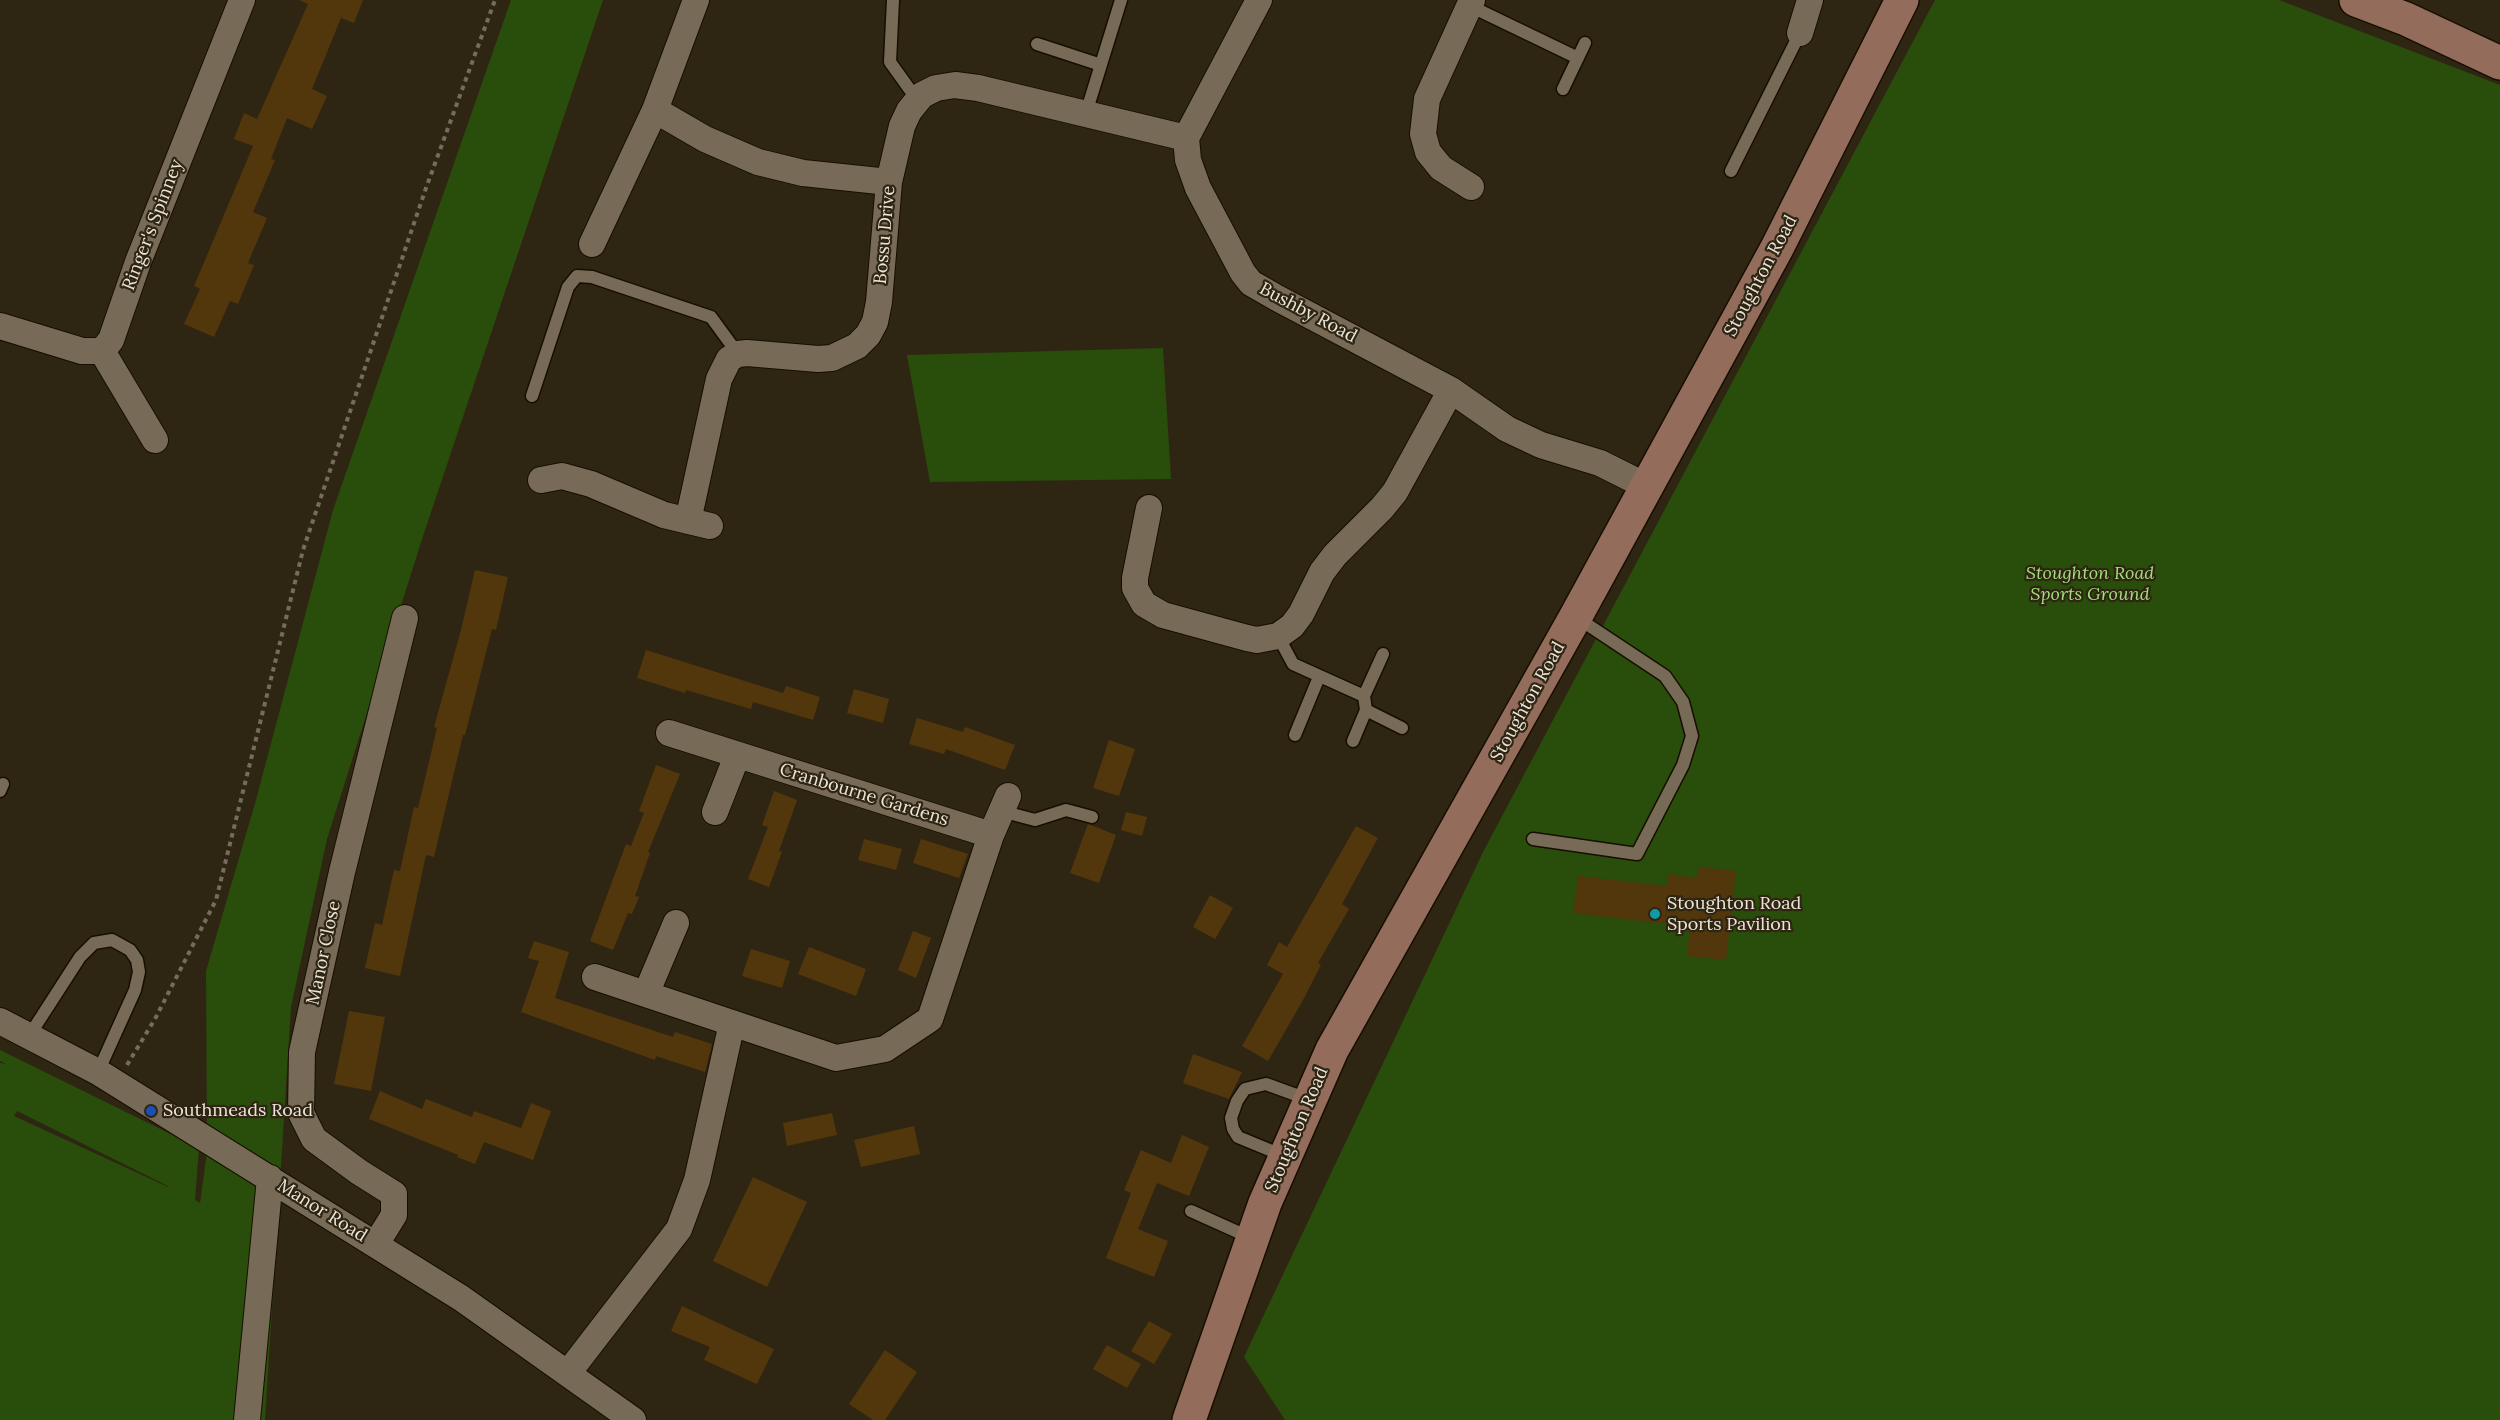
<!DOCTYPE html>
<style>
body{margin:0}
canvas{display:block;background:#2f2513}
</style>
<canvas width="2500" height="1420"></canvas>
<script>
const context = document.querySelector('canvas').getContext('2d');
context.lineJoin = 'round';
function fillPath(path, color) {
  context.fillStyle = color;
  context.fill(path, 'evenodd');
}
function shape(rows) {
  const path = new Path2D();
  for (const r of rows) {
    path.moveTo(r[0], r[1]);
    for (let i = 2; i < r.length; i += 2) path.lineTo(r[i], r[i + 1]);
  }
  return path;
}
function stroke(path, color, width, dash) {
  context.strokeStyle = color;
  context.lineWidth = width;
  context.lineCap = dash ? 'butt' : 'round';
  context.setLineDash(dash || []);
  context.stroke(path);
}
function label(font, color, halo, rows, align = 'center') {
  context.font = font + ' Lora,serif';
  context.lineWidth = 4.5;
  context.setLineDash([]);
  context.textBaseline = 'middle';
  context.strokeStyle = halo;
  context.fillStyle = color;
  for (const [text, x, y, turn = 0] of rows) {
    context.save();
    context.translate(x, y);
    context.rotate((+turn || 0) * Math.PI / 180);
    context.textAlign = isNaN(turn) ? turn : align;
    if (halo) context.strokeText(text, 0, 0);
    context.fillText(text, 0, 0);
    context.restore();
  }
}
const green = shape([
 [511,0,603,0,424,533,327,839,291,1007,265,1420,0,1420,0,1063,6,1064,0,1061,0,1050,199,1148,195,1200,200,1203,207,1152,206,971,256,800,333,510],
 [17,1111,168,1186,168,1187,14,1116],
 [1935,0,2279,0,2500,85,2500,1420,1285,1420,1244,1357,1483,852],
 [1163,348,1171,479,930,482,907,355]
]);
const building = shape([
 [299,0,363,0,354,23,341,18,312,89,327,96,312,129,287,118,271,159,275,160,253,212,267,218,248,263,254,265,238,304,230,301,214,337,184,324,200,289,194,286,253,146,234,139,244,113,257,119,308,4],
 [475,570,508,577,496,630,492,629,465,735,463,735,434,857,426,855,400,976,365,968,375,923,382,925,394,870,400,871,414,807,418,808,437,728,434,727,461,630],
 [646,650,783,693,786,686,820,697,813,720,753,702,751,709,686,690,685,693,637,678],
 [854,689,889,699,883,723,847,713],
 [917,718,963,732,965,727,1015,745,1005,770,946,749,944,754,909,744],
 [1109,740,1135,749,1119,796,1093,788],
 [656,765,680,774,648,852,650,853,635,896,639,897,632,914,628,913,613,950,590,941,626,844,631,846,644,813,639,811],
 [774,791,797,800,779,851,782,852,769,887,748,879,768,827,762,825],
 [1126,812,1147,817,1142,836,1121,830],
 [1088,824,1116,835,1099,883,1070,873],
 [1356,826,1378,838,1342,904,1349,909,1318,963,1321,965,1303,1000,1268,1061,1242,1046,1283,974,1267,965,1279,942,1287,947],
 [864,839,902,849,896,870,858,860],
 [921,839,968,854,959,878,913,863],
 [1699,867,1736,871,1726,960,1687,956,1690,927,1573,913,1578,876,1667,886,1668,874,1697,878],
 [1210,895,1233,908,1215,939,1193,927],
 [913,931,931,938,916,978,898,970],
 [534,941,569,952,555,998,673,1037,675,1032,712,1044,705,1072,656,1056,655,1060,521,1012,539,961,528,958],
 [809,947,866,969,856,996,798,974],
 [751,949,790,961,782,988,742,976],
 [349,1011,385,1017,371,1091,334,1084],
 [1193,1054,1242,1072,1229,1099,1183,1083],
 [380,1091,422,1109,426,1099,472,1117,474,1111,521,1128,531,1103,551,1111,533,1160,484,1142,475,1164,457,1157,458,1155,369,1119],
 [832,1113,837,1135,787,1146,783,1123],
 [914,1126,920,1154,861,1167,854,1140],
 [1182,1135,1209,1147,1189,1196,1157,1183,1138,1229,1168,1241,1154,1277,1106,1258,1131,1193,1124,1190,1141,1150,1171,1163],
 [753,1177,807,1202,767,1287,713,1261],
 [682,1306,774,1349,757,1384,704,1360,710,1347,671,1331],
 [1149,1321,1172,1334,1154,1364,1131,1351],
 [1107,1345,1141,1364,1127,1388,1093,1369],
 [885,1350,917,1372,885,1420,873,1420,849,1404]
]);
const path = shape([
 [127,1065,155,1019,216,900,303,550,426,188,495,0]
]);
const lane = shape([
 [893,0,890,62,918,101],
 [1470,6,1578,58],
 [1037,44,1101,65],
 [1563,89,1585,43],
 [1086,113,1121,0],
 [1731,171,1800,33],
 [532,396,568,287,577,276,592,277,711,317,738,354],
 [1278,636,1293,664,1364,696,1383,654],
 [1364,696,1366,710,1402,728],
 [1295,735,1319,677],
 [1353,741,1366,710],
 [0,791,3,784],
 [1001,811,1035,820,1066,810,1092,817],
 [1533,839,1637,854,1683,765,1692,736,1683,702,1665,676,1576,617],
 [29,1036,80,957,94,943,112,940,130,950,137,960,139,972,135,990,98,1072],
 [1284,1156,1238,1137,1233,1129,1231,1118,1237,1101,1245,1089,1266,1084,1310,1100],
 [1191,1211,1251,1238]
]);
const street = shape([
 [1259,0,1186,138,1188,160,1198,188,1243,273,1251,283,1277,298,1451,390,1507,429,1541,445,1600,463,1646,486],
 [1800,33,1810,0],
 [655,110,705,139,758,162,803,173,889,182],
 [1471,187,1441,168,1428,152,1423,134,1427,99,1472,0],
 [592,244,655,110,696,0],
 [0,326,82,351,102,351,111,340,138,262,242,0],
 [102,351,155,440],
 [541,480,562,476,591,484,664,515,710,526],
 [1149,508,1135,578,1135,588,1144,604,1163,615,1247,638,1257,640,1278,636,1292,626,1301,614,1322,572,1335,555,1382,508,1395,492,1451,390],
 [688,521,719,379,729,359,738,354,747,353,818,359,832,358,857,346,868,335,875,322,879,302,889,182,902,126,909,111,922,95,936,88,955,85,978,88,1186,138],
 [669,733,991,835],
 [715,812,737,756],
 [595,977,836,1058,885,1049,930,1019,991,835,1008,796],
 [646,994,676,923],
 [0,1021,98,1072,461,1298,633,1420],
 [376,1244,394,1215,394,1194,359,1172,314,1139,301,1113,302,1052,342,872,405,618],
 [568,1373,679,1229,697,1180,732,1023],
 [247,1420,270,1178]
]);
const secondary = shape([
 [2356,0,2406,19,2500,63],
 [1189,1420,1265,1203,1332,1050,1576,616,1777,248,1902,0]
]);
const markers = [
 [1655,914,6,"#0f9aa8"],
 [151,1111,6,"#1a4fb4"]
];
const streetNames = [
 ["Ringer's Spinney",153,225,-69],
 ["Bossu Drive",885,235,-85],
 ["Stoughton Road",1761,276,-62],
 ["Bushby Road",1308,313,28],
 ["Stoughton Road",1528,702,-61],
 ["Cranbourne Gardens",864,795,17],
 ["Manor Close",324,953,-78],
 ["Stoughton Road",1297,1130,-67],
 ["Manor Road",322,1211,32]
];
const parkNames = [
 ["Stoughton Road",2090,574],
 ["Sports Ground",2090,595]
];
const poiNames = [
 ["Stoughton Road",1667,904],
 ["Sports Pavilion",1667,925],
 ["Southmeads Road",163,1111]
];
fillPath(green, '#294d0b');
fillPath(building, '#52360c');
stroke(lane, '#170e00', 15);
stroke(street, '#170e00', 28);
stroke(secondary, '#170e00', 36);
stroke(path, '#756c5c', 4, [4.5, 4.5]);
stroke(lane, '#776b57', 12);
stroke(street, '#776b57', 26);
stroke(secondary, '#936c5c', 33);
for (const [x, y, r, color] of markers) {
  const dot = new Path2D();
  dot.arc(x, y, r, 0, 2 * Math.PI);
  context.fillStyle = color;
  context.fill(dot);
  stroke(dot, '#2f2513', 2);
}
label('18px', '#ebe5d9', '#2f2513', streetNames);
label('italic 18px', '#a1df7c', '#2f2513', parkNames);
label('18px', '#ebe5d9', '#2f2513', poiNames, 'left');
</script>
